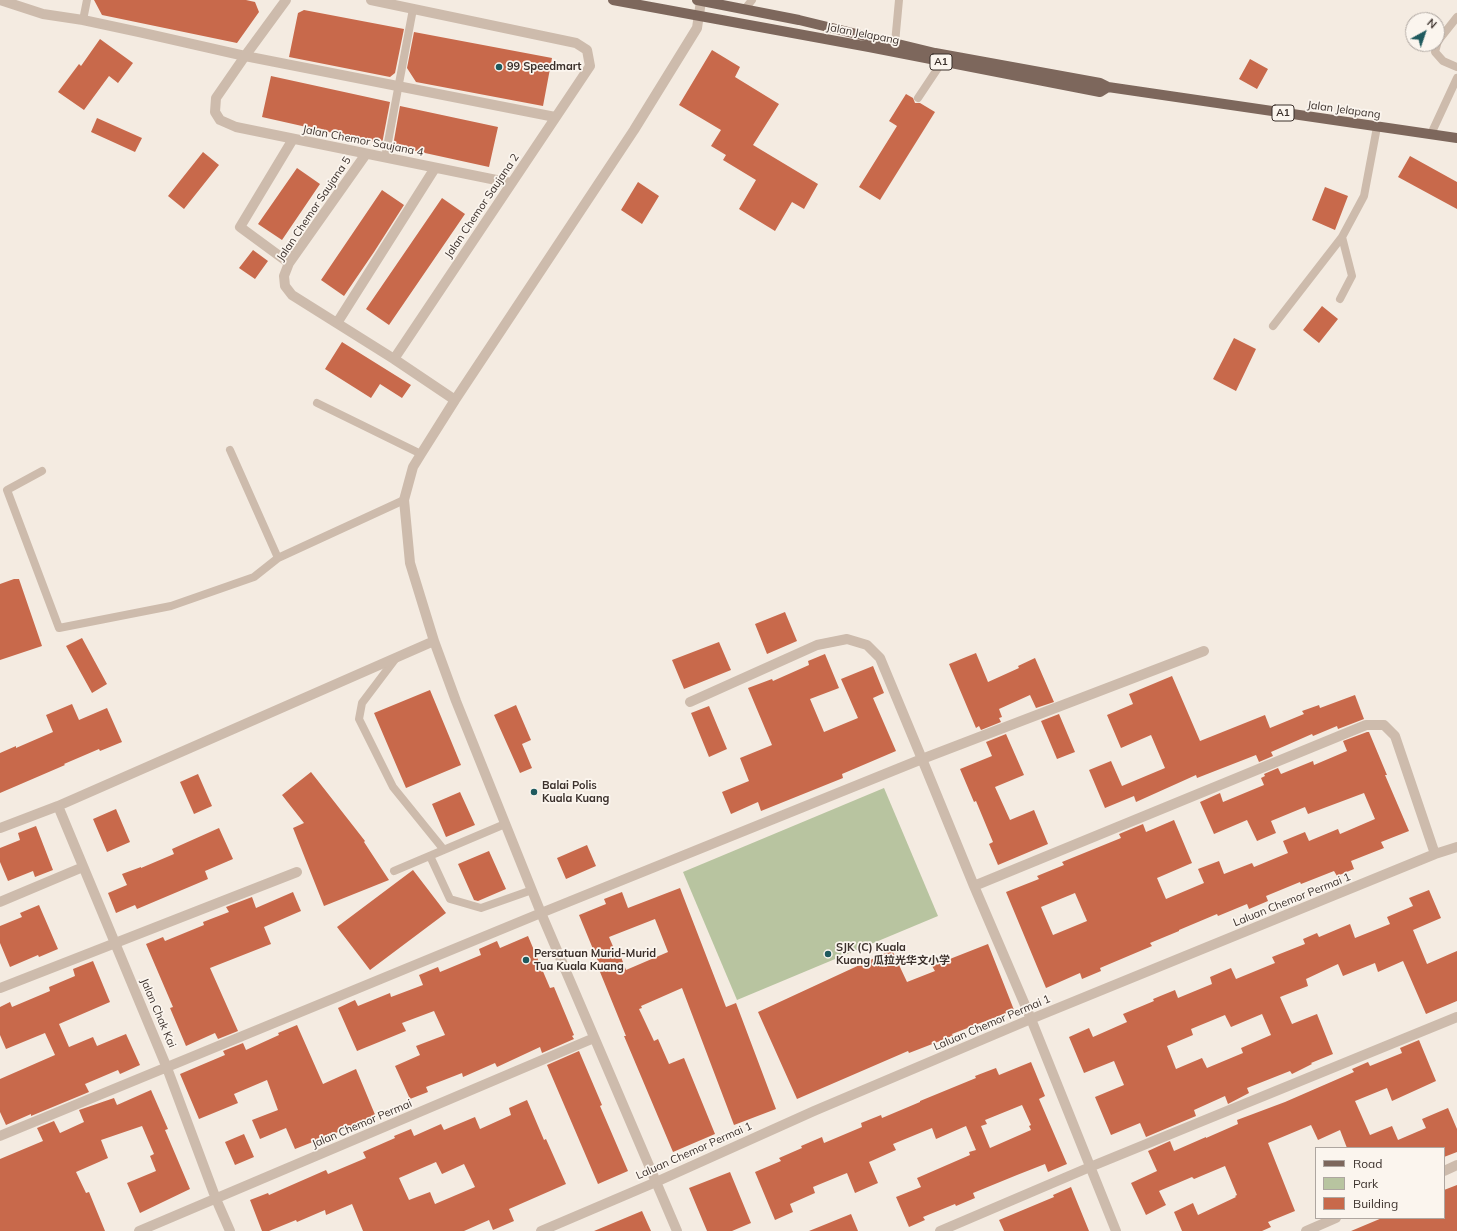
<!DOCTYPE html>
<meta charset="utf-8">
<style>
body{margin:0}
#map{position:relative;width:1457px;height:1231px;overflow:hidden;background:#f4ebe1;font-family:Mulish,sans-serif}
canvas{display:block}
.legend{position:absolute;left:1315px;top:1147px;width:130px;height:72px;box-sizing:border-box;background:#fbf5ee;border:1px solid #aea6a0;margin:0;padding:5px 7px;list-style:none;font-size:12px;color:#3b302b}
.legend li{display:flex;align-items:center;gap:8px;height:20px}
.legend b{width:20px;border:1px solid #aea6a0}
.north{position:absolute;left:1405px;top:12px;width:40px;height:40px;box-sizing:border-box;background:#fbf5ee;border:1px solid #aea6a0;border-radius:50%;rotate:40deg;font-size:11px;font-weight:700;line-height:16px;text-align:center;color:#3b302b}
.north::after{content:'';display:block;margin:auto;width:14px;height:18px;background:#1f5a5e;clip-path:polygon(50% 0,100% 100%,50% 72%,0 100%)}
</style>
<div id="map">
<canvas width="1457" height="1231"></canvas>
<ul class="legend">
<li><b style="height:5px;background:#7d675c"></b>Road</li>
<li><b style="height:11px;background:#b8c4a0"></b>Park</li>
<li><b style="height:11px;background:#c8694b"></b>Building</li>
</ul>
<div class="north">N</div>
</div>
<script>
const context = document.querySelector('canvas').getContext('2d');
context.lineJoin = 'round';
function fillPath(path, color) {
  context.fillStyle = color;
  context.fill(path, 'evenodd');
}
function shape(rows) {
  const path = new Path2D();
  for (const r of rows) {
    path.moveTo(r[0], r[1]);
    for (let i = 2; i < r.length; i += 2) path.lineTo(r[i], r[i + 1]);
  }
  return path;
}
function stroke(path, color, width, dash) {
  context.strokeStyle = color;
  context.lineWidth = width;
  context.lineCap = dash ? 'butt' : 'round';
  context.setLineDash(dash || []);
  context.stroke(path);
}
function label(font, color, halo, rows, align = 'center') {
  context.font = font + ' Mulish,"Noto Sans SC",sans-serif';
  context.lineWidth = 3.5;
  context.setLineDash([]);
  context.textBaseline = 'middle';
  context.strokeStyle = halo;
  context.fillStyle = color;
  for (const [text, x, y, turn = 0] of rows) {
    context.save();
    context.translate(x, y);
    context.rotate((+turn || 0) * Math.PI / 180);
    context.textAlign = isNaN(turn) ? turn : align;
    if (halo) context.strokeText(text, 0, 0);
    context.fillText(text, 0, 0);
    context.restore();
  }
}
const green = shape([
 [884,788,938,916,737,1000,683,872]
]);
const building = shape([
 [94,0,246,0,255,2,259,12,237,43,102,15],
 [304,10,404,29,395,73,390,77,289,57,298,13],
 [414,32,552,58,543,106,416,82,407,68],
 [100,39,133,63,118,83,109,76,84,110,58,92,79,64,81,66],
 [712,50,740,67,735,77,779,104,753,145,818,184,804,209,792,202,775,231,739,209,756,180,723,160,726,155,711,146,721,130,679,105],
 [1250,59,1268,69,1257,89,1239,79],
 [271,76,390,102,382,144,262,117],
 [906,94,913,98,915,103,920,103,935,112,880,200,859,187,897,126,889,121],
 [400,106,498,127,489,167,393,146],
 [97,118,142,138,135,152,91,132],
 [203,152,219,165,184,209,168,196],
 [1410,156,1457,182,1457,209,1398,177],
 [297,168,320,184,282,240,258,224],
 [638,182,659,196,642,224,621,210],
 [1325,187,1348,196,1335,230,1312,220],
 [382,190,404,205,374,252,344,296,321,280],
 [442,198,465,214,389,325,366,309],
 [253,250,268,261,255,279,239,268],
 [1322,306,1338,319,1319,343,1303,330],
 [1234,338,1256,349,1236,391,1213,379],
 [342,342,411,385,402,398,380,384,371,398,325,369],
 [14,579,19,579,42,646,0,660,0,584],
 [785,612,797,641,767,654,755,624],
 [82,638,107,684,92,693,66,646],
 [719,642,731,670,684,689,672,660],
 [976,653,988,682,1019,668,1018,666,1035,658,1054,702,1036,708,1030,695,999,709,1002,717,999,718,1001,722,981,730,979,726,976,728,949,664],
 [825,654,839,688,810,699,824,732,858,718,841,679,873,666,884,693,873,698,896,751,842,774,843,778,761,811,758,802,731,814,722,792,749,781,740,758,772,745,748,688,772,679,773,681,809,665,808,661],
 [1172,676,1200,741,1265,715,1270,728,1304,714,1302,711,1319,705,1320,708,1355,695,1364,719,1338,729,1337,726,1313,736,1312,734,1271,752,1273,756,1259,762,1256,755,1197,778,1196,775,1136,802,1134,796,1105,808,1089,770,1111,761,1122,786,1165,768,1151,735,1121,748,1107,715,1133,704,1129,694],
 [430,690,461,765,406,788,374,713],
 [72,704,79,720,107,708,122,742,100,751,99,749,64,764,65,765,0,793,0,753,16,746,16,748,53,732,46,715],
 [516,705,531,740,522,744,532,768,520,773,494,715],
 [709,706,727,749,709,757,691,713],
 [1059,714,1075,752,1057,759,1041,721],
 [1367,732,1369,732,1387,775,1385,775,1409,831,1381,842,1384,848,1351,861,1354,869,1337,876,1334,871,1301,884,1300,882,1266,896,1268,901,1249,909,1247,904,1218,916,1217,914,1179,930,1179,931,1150,943,1152,946,1100,968,1101,971,1082,979,1080,973,1046,988,1006,892,1039,879,1037,876,1064,865,1062,862,1121,838,1119,834,1143,824,1146,832,1174,820,1192,863,1157,878,1166,899,1204,883,1198,869,1219,861,1224,874,1252,863,1254,867,1288,853,1283,841,1305,832,1309,841,1338,829,1340,834,1375,819,1364,793,1308,814,1305,807,1271,821,1276,833,1257,841,1247,820,1214,834,1200,802,1220,793,1223,802,1264,785,1261,778,1265,776,1264,774,1278,768,1281,774,1313,761,1314,765,1347,751,1343,741],
 [1075,893,1087,921,1053,935,1041,907],
 [1006,734,1024,775,995,787,1010,820,1034,810,1048,844,998,865,989,844,993,842,976,801,974,802,960,769,992,756,986,742],
 [311,772,365,841,364,842,389,880,324,906,293,828,304,823,282,795],
 [198,774,212,806,194,814,180,782],
 [460,792,475,825,446,837,432,804],
 [116,809,130,842,107,852,93,819],
 [36,826,53,870,35,877,33,871,8,881,0,862,0,848,20,840,18,833],
 [219,828,233,859,205,871,208,879,137,909,135,905,116,913,108,893,127,885,122,874,141,867,141,868,174,854,172,849],
 [587,845,596,866,566,879,557,858],
 [489,851,506,889,478,901,474,900,458,864],
 [413,870,446,913,370,970,337,927],
 [680,888,726,1007,736,1003,776,1109,734,1125,682,988,641,1006,642,1008,639,1009,654,1041,658,1039,669,1064,684,1058,715,1134,673,1152,624,1036,626,1036,598,967,600,966,579,915,606,904,604,899,622,892,628,908],
 [655,919,668,952,626,970,621,957,618,958,609,937],
 [1429,890,1441,918,1413,930,1427,964,1457,951,1457,1001,1426,1014,1403,961,1378,972,1375,963,1343,976,1338,964,1306,979,1308,986,1280,997,1292,1024,1317,1014,1333,1054,1311,1063,1312,1064,1292,1074,1290,1071,1247,1088,1249,1093,1228,1104,1225,1096,1194,1110,1196,1116,1146,1137,1140,1123,1111,1135,1095,1097,1124,1085,1114,1061,1084,1073,1069,1037,1089,1028,1093,1037,1127,1022,1123,1014,1154,1001,1153,999,1175,990,1178,998,1212,984,1210,977,1231,968,1236,979,1275,963,1272,957,1305,944,1303,939,1317,933,1319,937,1350,924,1355,938,1390,924,1387,917,1413,906,1409,898],
 [1262,1014,1271,1035,1241,1048,1243,1053,1207,1068,1202,1058,1176,1069,1167,1046,1193,1035,1191,1029,1225,1015,1231,1027],
 [293,892,301,911,264,927,271,944,210,968,238,1031,218,1039,215,1033,186,1046,170,1008,173,1007,146,944,163,937,165,941,204,925,203,922,229,912,226,907,252,897,256,908],
 [39,905,58,949,39,957,38,955,10,967,0,943,0,926,22,917,20,913],
 [528,936,550,988,554,987,574,1035,572,1036,574,1039,542,1053,540,1047,497,1067,495,1063,463,1077,462,1073,426,1087,428,1092,410,1099,395,1066,420,1055,416,1046,445,1035,434,1011,402,1023,406,1031,357,1051,338,1008,355,1000,358,1006,390,993,391,997,423,985,419,975,438,967,440,972,481,955,479,949,497,941,500,948],
 [988,944,1014,1010,952,1034,953,1036,909,1053,908,1051,797,1099,758,1012,892,950,907,982,935,971,932,966],
 [93,961,110,1002,59,1024,69,1047,93,1037,97,1046,126,1034,140,1065,120,1074,118,1070,85,1084,89,1092,31,1116,31,1114,6,1125,0,1112,0,1079,55,1055,45,1033,6,1049,0,1035,0,1007,10,1002,12,1007,50,991,49,987,75,976,73,969],
 [297,1025,323,1084,356,1069,376,1117,295,1149,286,1128,260,1139,252,1120,278,1110,267,1080,234,1094,238,1103,199,1119,180,1074,225,1055,223,1051,243,1043,246,1050,279,1035,278,1033],
 [1419,1040,1436,1081,1392,1101,1387,1088,1355,1101,1370,1135,1392,1126,1398,1140,1426,1128,1422,1119,1448,1108,1457,1129,1457,1152,1444,1157,1444,1148,1347,1148,1340,1130,1318,1140,1311,1125,1268,1143,1295,1211,1268,1222,1271,1227,1262,1231,1182,1231,1174,1212,1193,1203,1198,1215,1236,1197,1235,1196,1237,1195,1225,1166,1194,1179,1192,1177,1159,1191,1166,1205,1146,1215,1131,1183,1157,1171,1148,1151,1170,1141,1174,1151,1206,1137,1206,1138,1238,1124,1237,1120,1285,1102,1354,1072,1352,1069,1368,1062,1370,1066,1402,1053,1400,1048],
 [579,1051,602,1105,600,1106,628,1171,598,1184,547,1065],
 [1031,1062,1045,1096,1039,1099,1067,1164,1048,1172,1045,1164,1017,1175,973,1193,975,1198,956,1206,955,1204,923,1217,925,1220,909,1227,896,1197,921,1187,917,1178,970,1155,969,1152,976,1150,966,1126,936,1139,932,1128,893,1144,896,1150,869,1162,878,1183,855,1193,847,1173,813,1187,815,1193,790,1204,793,1212,775,1220,755,1172,781,1161,779,1158,802,1148,801,1146,822,1137,824,1143,862,1127,861,1123,881,1115,882,1118,920,1102,920,1101,976,1078,975,1076,996,1068,999,1075],
 [1022,1105,1031,1125,1029,1126,1031,1130,990,1148,981,1126,987,1124,985,1120],
 [151,1090,168,1129,165,1130,190,1189,140,1213,127,1183,156,1171,150,1156,154,1154,142,1126,101,1140,108,1158,76,1172,86,1193,89,1192,105,1231,0,1231,0,1159,43,1141,37,1128,54,1121,60,1133,84,1122,79,1110,114,1098,117,1105],
 [527,1100,544,1140,546,1139,566,1184,509,1209,514,1221,493,1230,489,1220,464,1231,363,1231,352,1204,326,1215,325,1210,297,1222,296,1220,269,1231,262,1231,250,1200,268,1193,269,1195,326,1170,328,1174,366,1158,363,1152,395,1138,394,1136,411,1129,414,1136,441,1124,444,1130,475,1117,480,1129,511,1115,509,1108],
 [436,1162,442,1174,464,1164,475,1187,435,1204,430,1192,409,1200,399,1178],
 [244,1134,254,1157,235,1165,225,1142],
 [730,1172,751,1223,732,1231,707,1231,689,1188],
 [1457,1185,1457,1231,1351,1231,1382,1218,1444,1218,1444,1190],
 [1071,1187,1089,1231,1004,1231,999,1220,1054,1197,1053,1195],
 [642,1211,651,1231,594,1231],
 [851,1214,858,1231,809,1231]
]);
const lane = shape([
 [745,9,752,0],
 [1457,17,1438,41,1435,52,1443,61,1457,67],
 [83,20,87,0],
 [895,43,899,0],
 [918,98,942,62],
 [1431,134,1457,78],
 [385,158,413,9],
 [1340,299,1352,276,1342,237],
 [1273,326,1342,237,1364,196,1377,127],
 [317,403,421,454],
 [230,450,278,558],
 [42,471,7,490,59,628,171,606,254,577,278,558,404,500],
 [396,658,362,703,359,719,393,787,444,850],
 [430,856,450,899,481,908,532,890],
 [394,871,505,824]
]);
const street = shape([
 [0,0,43,14,83,20,139,32,245,56,555,117],
 [286,0,245,56,216,98,215,112,220,120,236,127,511,183],
 [371,0,576,43,587,50,590,66,394,359],
 [366,154,289,263,284,276,285,286,292,295,394,359,455,400],
 [289,263,240,227,293,139],
 [337,323,435,168],
 [690,702,817,645,847,639,867,645,880,658,922,759,974,886,1031,1019,1116,1231],
 [58,806,167,1068,216,1199,230,1231],
 [0,828,58,806,434,641],
 [974,886,1366,725,1384,725,1395,736,1435,854],
 [0,902,83,867],
 [0,988,297,872],
 [0,1136,541,913,922,759,1204,651],
 [1444,1171,1457,1165],
 [139,1231,594,1038],
 [541,1231,656,1182,814,1111,1031,1019,1435,854,1457,847],
 [677,1231,541,913,456,701,434,641,410,563,404,500,413,467,421,454,455,400,634,130,697,28,701,1],
 [940,1231,1090,1167,1457,1017],
 [1306,1231,1336,1218]
]);
const primary = shape([
 [613,0,869,47,1100,92,1108,87],
 [697,0,799,20,935,53,1100,83,1108,87,1457,138]
]);
const markers = [
 [499,67,4,"#1f5a5e"],
 [534,792,4,"#1f5a5e"],
 [828,954,4,"#1f5a5e"],
 [526,960,4,"#1f5a5e"]
];
const shields = [
 [941,62,22],
 [1283,113,22]
];
const shieldNames = [
 ["A1",941,62],
 ["A1",1283,113]
];
const streetNames = [
 ["Jalan Jelapang",863,34,11],
 ["Jalan Jelapang",1344,110,8],
 ["Jalan Chemor Saujana 4",363,141,11],
 ["Jalan Chemor Saujana 2",482,206,-56],
 ["Jalan Chemor Saujana 5",314,209,-56],
 ["Laluan Chemor Permai 1",1292,900,-22],
 ["Jalan Chak Kai",158,1013,67],
 ["Laluan Chemor Permai 1",992,1023,-23],
 ["Jalan Chemor Permai",362,1124,-23],
 ["Laluan Chemor Permai 1",694,1151,-24]
];
const poiNames = [
 ["99 Speedmart",507,67],
 ["Balai Polis",542,786],
 ["Kuala Kuang",542,799],
 ["SJK (C) Kuala",836,948],
 ["Kuang 瓜拉光华文小学",836,961],
 ["Persatuan Murid-Murid",534,954],
 ["Tua Kuala Kuang",534,967]
];
fillPath(green, '#b8c4a0');
fillPath(building, '#c8694b');
stroke(lane, '#cdbbac', 8);
stroke(street, '#cdbbac', 10);
stroke(primary, '#7d675c', 10);
for (const [x, y, r, color] of markers) {
  const dot = new Path2D();
  dot.arc(x, y, r, 0, 2 * Math.PI);
  context.fillStyle = color;
  context.fill(dot);
  stroke(dot, '#fbf5ee', 1.5);
}
for (const [x, y, w] of shields) {
  const box = new Path2D();
  box.roundRect(x - w / 2, y - 8, w, 16, 3);
  context.fillStyle = '#fbf5ee';
  context.fill(box);
  stroke(box, '#3b302b', 1);
}
label('bold 10px', '#3b302b', null, shieldNames);
label('11px', '#3b302b', '#fbf5ee', streetNames);
label('bold 11px', '#3b302b', '#fbf5ee', poiNames, 'left');
</script>
